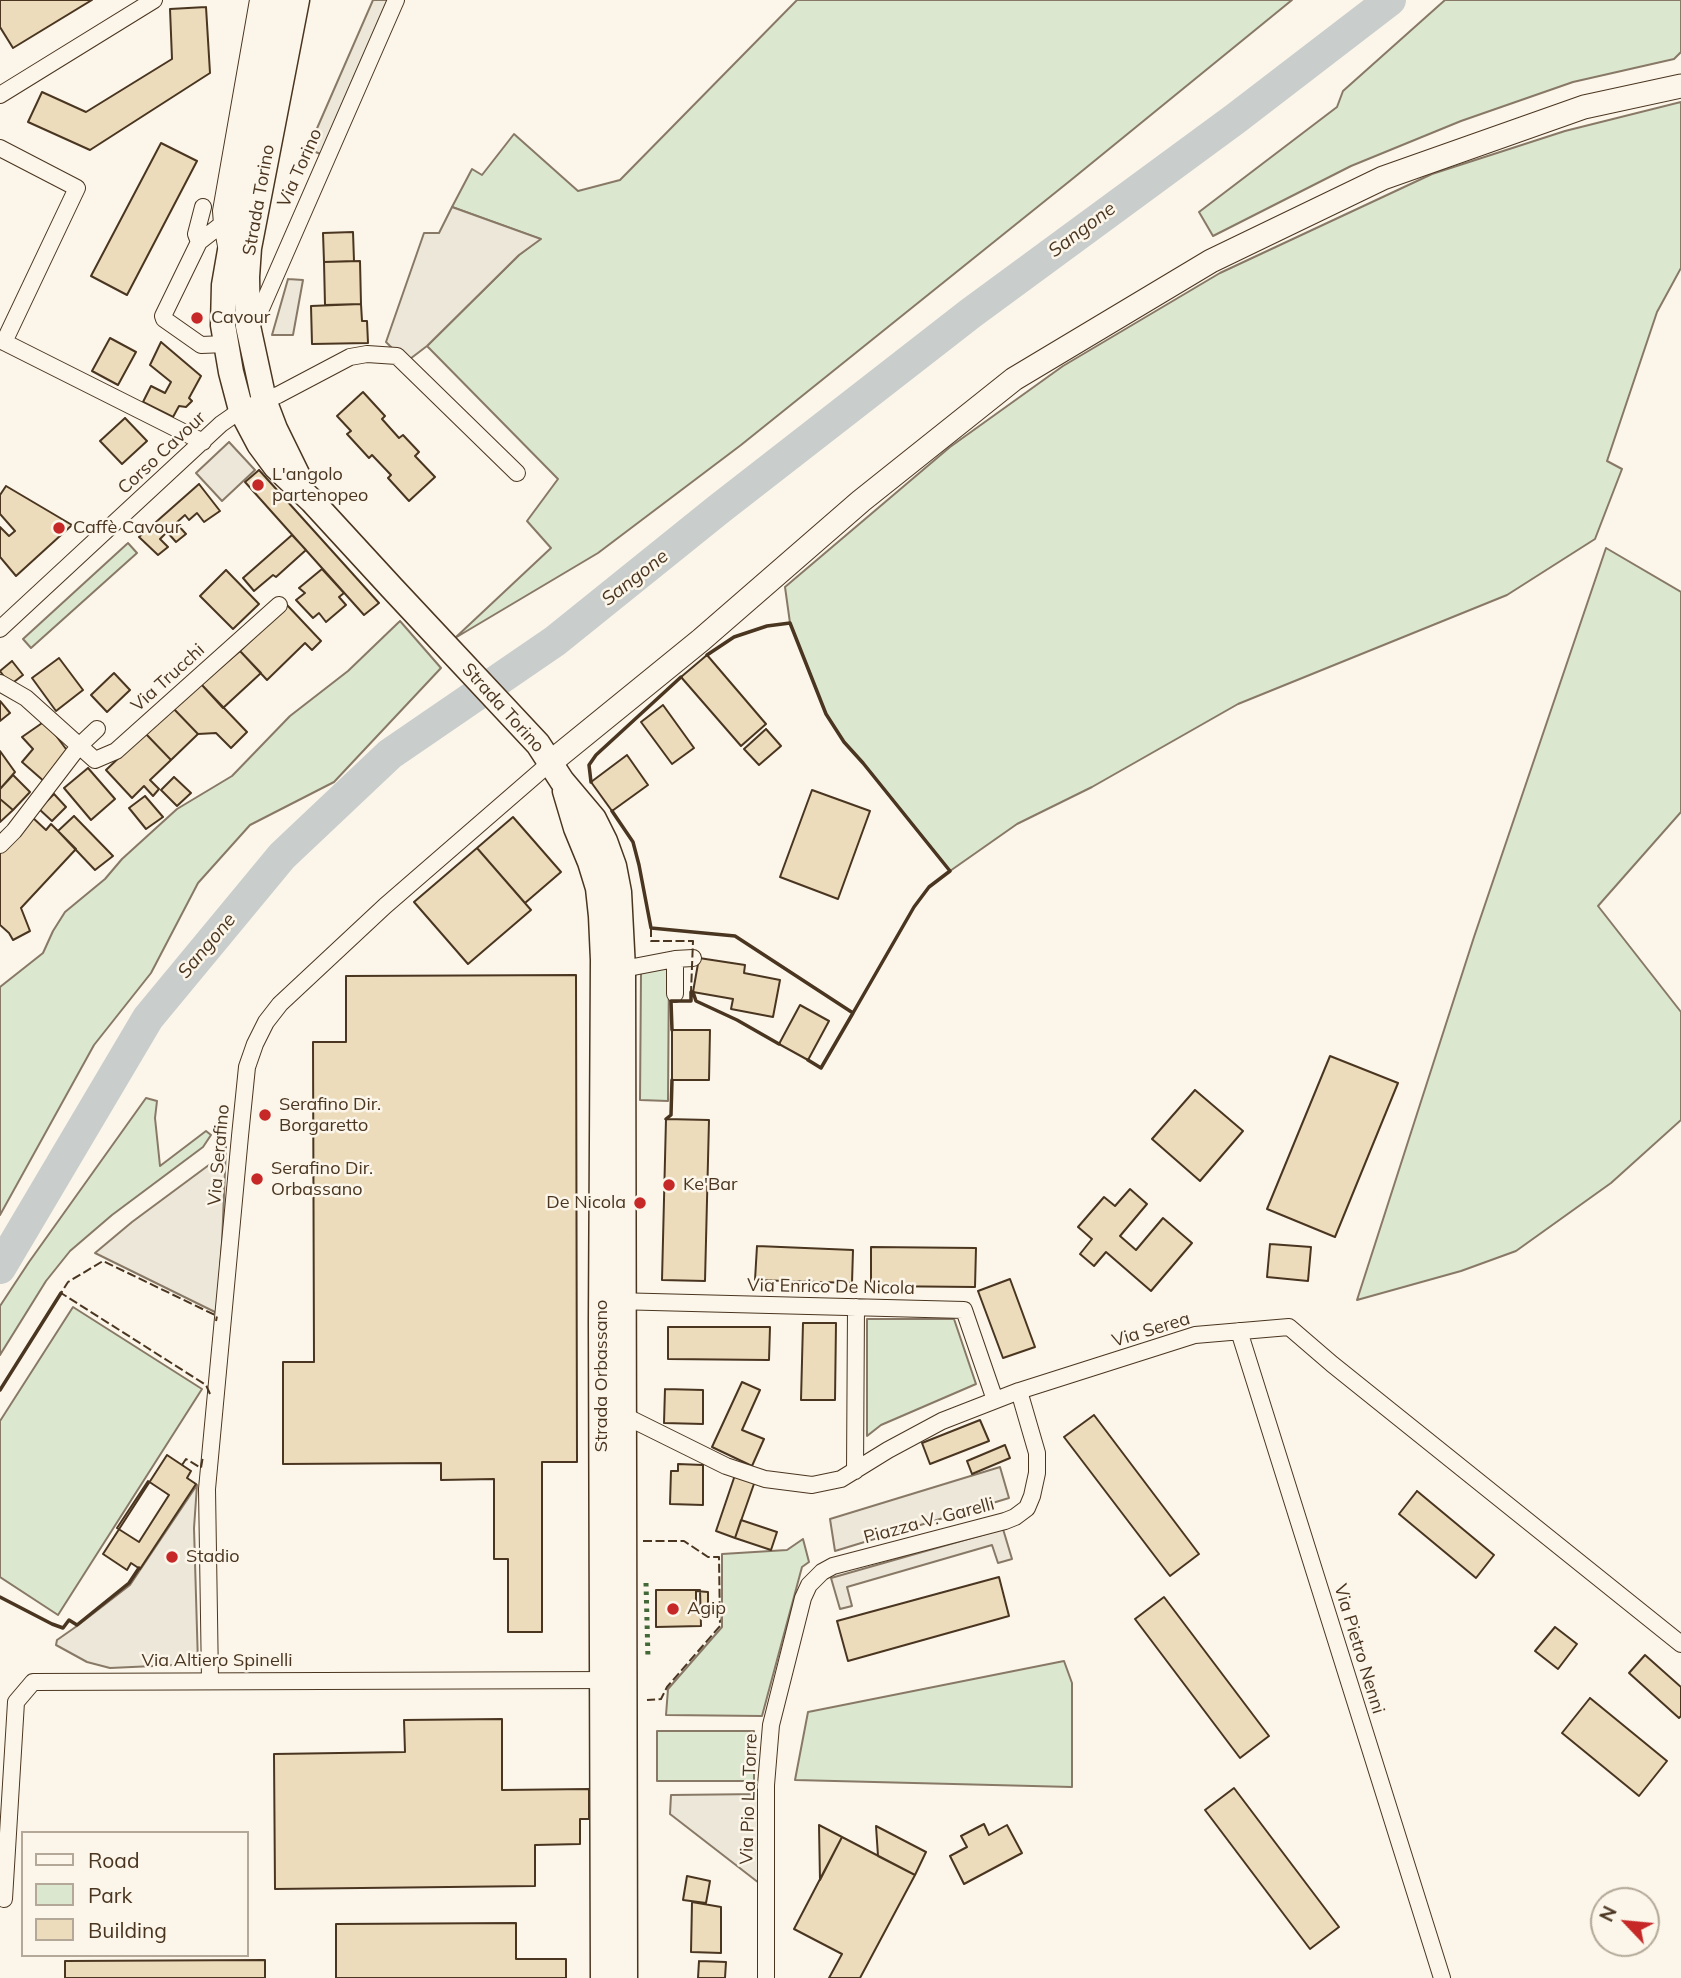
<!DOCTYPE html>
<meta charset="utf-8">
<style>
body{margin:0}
#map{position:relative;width:1681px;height:1978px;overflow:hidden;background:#fbf6e9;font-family:Mulish,sans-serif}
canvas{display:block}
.legend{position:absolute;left:21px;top:1831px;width:228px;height:126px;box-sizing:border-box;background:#fbf6e9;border:2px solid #b4a999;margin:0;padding:9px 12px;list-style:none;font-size:21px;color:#4a3520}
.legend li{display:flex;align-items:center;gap:14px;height:35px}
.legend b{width:35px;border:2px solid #b4a999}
.north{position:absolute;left:1590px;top:1887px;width:70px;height:70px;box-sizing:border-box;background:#fbf6e9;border:2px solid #b4a999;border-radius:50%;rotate:296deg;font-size:19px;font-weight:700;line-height:28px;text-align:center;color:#4a3520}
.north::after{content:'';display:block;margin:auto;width:24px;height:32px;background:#c62828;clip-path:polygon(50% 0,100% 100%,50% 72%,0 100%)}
</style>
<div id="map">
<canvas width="1681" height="1978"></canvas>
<ul class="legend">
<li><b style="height:9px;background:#fbf6e9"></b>Road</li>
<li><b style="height:19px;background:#dce7d0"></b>Park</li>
<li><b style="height:19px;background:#ecdcbc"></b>Building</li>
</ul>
<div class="north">N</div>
</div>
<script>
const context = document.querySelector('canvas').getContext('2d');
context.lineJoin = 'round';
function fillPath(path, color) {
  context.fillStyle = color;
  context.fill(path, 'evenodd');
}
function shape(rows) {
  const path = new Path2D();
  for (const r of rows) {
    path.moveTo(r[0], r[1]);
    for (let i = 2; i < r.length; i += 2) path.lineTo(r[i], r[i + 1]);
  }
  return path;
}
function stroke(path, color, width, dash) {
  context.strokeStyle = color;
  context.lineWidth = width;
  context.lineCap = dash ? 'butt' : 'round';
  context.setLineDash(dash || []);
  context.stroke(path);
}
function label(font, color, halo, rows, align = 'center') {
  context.font = font + ' Mulish,sans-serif';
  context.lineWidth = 5;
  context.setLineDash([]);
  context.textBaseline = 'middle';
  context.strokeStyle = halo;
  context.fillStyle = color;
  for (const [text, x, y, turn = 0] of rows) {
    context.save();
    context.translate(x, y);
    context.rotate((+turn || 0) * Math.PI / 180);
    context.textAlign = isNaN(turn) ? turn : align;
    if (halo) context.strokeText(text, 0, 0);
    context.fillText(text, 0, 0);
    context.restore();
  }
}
const green = shape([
 [797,0,1292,0,1071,180,741,445,598,553,455,638,551,548,527,521,558,479,427,346,519,255,540,239,452,207,472,169,482,175,514,134,578,191,620,180,797,0],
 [1445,0,1681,0,1681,52,1674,59,1573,82,1461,121,1351,166,1213,236,1199,212,1337,107,1343,91,1445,0],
 [1681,102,1681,268,1657,312,1607,461,1622,469,1595,539,1507,595,1238,704,1092,787,1017,824,950,871,863,763,844,742,826,714,790,623,785,587,950,447,1063,366,1220,273,1432,174,1565,131,1681,102],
 [128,543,137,553,31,648,23,639,128,543],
 [1606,548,1681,592,1681,812,1598,906,1681,1012,1681,1120,1611,1183,1516,1251,1461,1271,1357,1300,1474,937,1606,548],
 [400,621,441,668,334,782,250,825,198,883,151,973,94,1045,0,1215,0,987,43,953,53,931,65,912,105,879,122,859,177,809,232,776,290,716,348,671,400,621],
 [669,965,668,1101,640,1100,641,972,669,965],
 [146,1098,157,1101,155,1118,160,1166,206,1131,211,1135,203,1147,112,1215,70,1251,46,1281,0,1355,0,1306,29,1262,146,1098],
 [73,1307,202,1389,58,1615,0,1577,0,1421,73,1307],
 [867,1319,954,1319,976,1384,881,1425,867,1436,867,1319],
 [803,1539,809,1562,802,1567,762,1716,666,1715,668,1689,722,1627,722,1554,787,1550,803,1539],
 [1064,1661,1072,1683,1072,1787,795,1780,808,1712,1064,1661],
 [657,1731,754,1731,754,1781,657,1781,657,1731]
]);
const parking = shape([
 [373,0,392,0,323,155,308,149,373,0],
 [452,207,541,239,519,255,427,346,406,362,386,342,424,233,439,233,452,207],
 [288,279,303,280,293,335,272,335,288,279],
 [229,442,255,470,222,501,196,473,229,442],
 [226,1147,222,1243,217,1313,95,1253,132,1222,217,1159,226,1147],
 [1000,1467,1009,1498,835,1551,830,1519,1000,1467],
 [197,1485,194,1528,198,1664,110,1668,87,1662,56,1645,57,1640,77,1626,130,1585,197,1485],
 [1003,1529,1012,1559,998,1563,992,1545,847,1587,852,1606,840,1609,831,1578,1003,1529],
 [762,1794,759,1883,670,1814,671,1795,762,1794]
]);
const river = shape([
 [0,1268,148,1018,282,856,390,754,555,641,719,509,971,313,1235,119,1390,0]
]);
const building = shape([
 [0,0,92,0,13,48,0,27,0,0],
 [206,7,210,73,90,150,28,122,42,92,86,112,172,59,170,9,206,7],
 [161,143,197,161,127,295,91,276,161,143],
 [353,232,354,261,324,262,323,233,353,232],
 [360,261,361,304,325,305,324,262,360,261],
 [361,304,362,321,367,321,368,343,312,344,311,306,361,304],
 [110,338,136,352,118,385,92,371,110,338],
 [161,342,201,376,189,398,192,401,186,407,179,406,173,417,143,402,151,386,165,393,171,382,150,365,161,342],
 [363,392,385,416,382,419,399,438,403,435,419,452,415,456,435,477,409,501,388,478,391,475,372,455,369,458,347,434,351,431,337,416,363,392],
 [125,418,147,441,122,464,100,441,125,418],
 [259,470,379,603,364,615,245,482,259,470],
 [199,484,220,511,204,522,197,513,189,520,185,515,176,523,186,534,176,542,167,532,160,539,168,547,158,555,139,537,199,484],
 [6,486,72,525,16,576,0,557,0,527,9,536,15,531,0,514,0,495,6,486],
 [292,535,306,550,276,577,273,575,254,591,243,578,292,535],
 [322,569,344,593,339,597,346,605,326,622,319,613,313,618,296,600,305,593,299,588,322,569],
 [226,570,259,604,233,629,200,596,226,570],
 [287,605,321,641,312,650,305,643,267,680,240,651,287,605],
 [240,651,261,673,223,708,201,684,240,651],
 [707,655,766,724,741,746,681,677,707,655],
 [59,658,83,690,56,711,32,678,59,658],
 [12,661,23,675,10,685,0,671,12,661],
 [114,673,130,690,107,712,91,695,114,673],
 [201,684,247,732,231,748,216,733,198,734,172,707,201,684],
 [0,701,10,713,0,721,0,701],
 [663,705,694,748,672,764,641,722,663,705],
 [172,707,198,734,171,760,145,733,172,707],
 [45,721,69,753,46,783,22,762,33,749,22,737,45,721],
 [766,729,781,746,759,765,744,749,766,729],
 [145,733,171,760,150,780,159,789,153,796,144,786,132,798,106,770,145,733],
 [0,751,15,772,0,789,0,751],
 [627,755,648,785,612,811,591,782,627,755],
 [88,768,115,799,91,820,64,788,88,768],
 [13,775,30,792,13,810,0,799,0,789,13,775],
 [174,777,191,793,177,806,161,790,174,777],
 [812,790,870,811,838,899,780,877,812,790],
 [54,794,66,807,52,821,39,809,54,794],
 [145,796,163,817,146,829,129,808,145,796],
 [0,799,13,810,0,822,0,799],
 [74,816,113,856,95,870,58,831,74,816],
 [32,817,46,830,51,824,76,849,21,908,30,931,13,940,9,933,0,925,0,851,32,817],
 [513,817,561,872,525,903,477,848,513,817],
 [477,848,531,910,468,964,414,902,477,848],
 [699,958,745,965,744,973,780,980,773,1017,731,1009,733,999,693,992,699,958],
 [576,975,577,1462,542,1462,542,1632,508,1632,508,1559,494,1559,494,1479,441,1480,441,1463,283,1464,283,1362,314,1362,313,1042,346,1042,346,976,576,975],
 [800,1005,829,1021,808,1060,779,1044,800,1005],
 [672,1030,710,1030,709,1080,672,1080,672,1030],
 [1330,1056,1398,1083,1335,1237,1267,1209,1330,1056],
 [1195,1090,1243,1131,1200,1181,1152,1139,1195,1090],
 [666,1119,709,1120,705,1281,662,1280,666,1119],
 [1130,1189,1147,1204,1120,1236,1136,1250,1163,1218,1192,1243,1151,1291,1106,1252,1094,1266,1080,1254,1092,1239,1078,1227,1104,1197,1115,1206,1130,1189],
 [1270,1244,1311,1247,1308,1281,1267,1277,1270,1244],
 [757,1246,853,1250,852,1283,755,1280,757,1246],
 [871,1247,976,1248,975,1287,871,1286,871,1247],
 [1010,1279,1035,1347,1003,1358,978,1291,1010,1279],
 [803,1323,836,1323,835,1400,801,1400,803,1323],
 [668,1327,770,1327,769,1360,668,1359,668,1327],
 [742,1382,760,1390,742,1430,764,1439,752,1466,712,1447,742,1382],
 [665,1389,703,1390,703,1424,664,1423,665,1389],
 [1094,1415,1199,1554,1170,1576,1064,1437,1094,1415],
 [980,1420,989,1441,930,1464,922,1443,980,1420],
 [1005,1445,1010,1458,972,1474,967,1461,1005,1445],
 [167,1455,191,1471,187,1478,196,1484,140,1569,131,1563,127,1570,103,1554,167,1455],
 [678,1464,703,1465,703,1505,670,1504,671,1471,678,1471,678,1464],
 [735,1475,755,1481,735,1538,716,1531,735,1475],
 [148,1481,169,1495,139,1542,117,1528,148,1481],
 [1417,1491,1494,1555,1476,1578,1399,1514,1417,1491],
 [741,1520,777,1532,771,1550,735,1538,741,1520],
 [999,1577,1009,1616,848,1661,837,1621,999,1577],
 [656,1590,700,1590,701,1626,656,1627,656,1590],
 [696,1591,708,1592,708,1611,696,1611,696,1591],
 [1164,1597,1269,1736,1240,1758,1135,1619,1164,1597],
 [1555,1627,1577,1644,1558,1669,1535,1651,1555,1627],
 [1645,1655,1681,1687,1681,1716,1679,1718,1629,1673,1645,1655],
 [1590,1698,1667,1761,1639,1796,1562,1733,1590,1698],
 [502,1719,502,1790,589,1789,589,1819,580,1819,580,1844,535,1845,535,1886,275,1889,274,1754,405,1752,404,1720,502,1719],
 [1234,1788,1339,1927,1310,1949,1205,1810,1234,1788],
 [984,1824,989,1835,1007,1825,1022,1853,964,1884,950,1856,967,1847,961,1836,984,1824],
 [819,1825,842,1837,820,1880,819,1825],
 [876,1826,926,1852,915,1875,878,1856,876,1826],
 [842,1837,915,1875,860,1978,829,1978,842,1954,794,1929,842,1837],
 [687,1876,710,1881,706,1903,683,1900,687,1876],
 [692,1902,721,1907,721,1953,691,1952,692,1902],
 [516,1923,516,1959,566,1959,566,1978,336,1978,336,1924,516,1923],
 [265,1960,265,1978,65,1978,65,1961,265,1960],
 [699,1961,726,1962,725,1978,698,1978,699,1961]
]);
const street = shape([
 [0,95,154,0],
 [0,148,77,188,4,342],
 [222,224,199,242,163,316,164,319,201,345,226,344],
 [199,242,196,234,203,207],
 [226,246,222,224,221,211,258,0],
 [246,326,257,318,396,0],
 [0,340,203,442],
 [0,629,221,424,241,410,278,395,350,357,367,354,397,356,517,473],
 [0,683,26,698,95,760,116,751,279,605],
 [0,845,14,831,79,746,97,729],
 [675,959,675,994],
 [623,969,675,959,693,958],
 [614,1301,964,1310,995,1400],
 [1239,1331,1442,1978],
 [618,1415,623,1415,726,1466,765,1479,812,1485,841,1479,888,1450,942,1421,1019,1391,1195,1335,1289,1327,1332,1364,1681,1644],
 [855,1471,856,1307],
 [210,1680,207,1489,240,1136,247,1067,255,1044,266,1022,280,1004,385,906,551,762],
 [4,1899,16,1702,33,1682,612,1680],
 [766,1978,766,1785,771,1725,803,1598,809,1585,822,1572,833,1566,1005,1521,1015,1517,1027,1508,1032,1496,1037,1473,1037,1453,1019,1391]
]);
const secondary = shape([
 [551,762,701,640,861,501,1014,379,1211,261,1383,178,1584,107,1681,86]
]);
const primary = shape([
 [277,0,245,164,224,285,223,325,231,372,241,410,259,444,276,467,312,501,392,588,538,744,562,781,594,819,605,841,614,866,619,892,623,969,625,1978],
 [297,0,249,248,247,277,248,326,264,400,275,429,298,476],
 [565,791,576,828,590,862,598,888,601,916,603,960,601,1321,603,1978]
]);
const hedge = shape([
 [646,1583,648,1659]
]);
const fence = shape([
 [651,928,651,941,693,941,691,992,693,992],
 [210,1394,206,1385,61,1293,68,1282,103,1261,217,1316,216,1321],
 [182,1465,186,1459,201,1468,203,1456],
 [643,1541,684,1541,708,1557,719,1557,720,1626,667,1687,661,1699,647,1700]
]);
const wall = shape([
 [591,782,589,765,596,755,681,677],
 [612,811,633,842,639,865,651,928,735,936,853,1013,914,907,929,887,950,871,863,763,844,742,826,714,790,623,767,626,734,637,707,655],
 [672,1030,671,1001,691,1001,691,992,693,992,696,1001,737,1020,779,1044],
 [808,1060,821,1068,853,1013],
 [666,1119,671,1115,672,1080],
 [0,1390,61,1293],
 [0,1597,52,1624,63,1628,69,1620,77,1625,129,1583,139,1568]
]);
const markers = [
 [197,318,7,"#c62828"],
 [258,485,7,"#c62828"],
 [59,528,7,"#c62828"],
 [265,1115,7,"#c62828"],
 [257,1179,7,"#c62828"],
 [669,1185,7,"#c62828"],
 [640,1203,7,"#c62828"],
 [172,1557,7,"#c62828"],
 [673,1609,7,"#c62828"]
];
const streetNames = [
 ["Via Torino",300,168,-66],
 ["Strada Torino",259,200,-80],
 ["Corso Cavour",162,453,-43],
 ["Via Trucchi",168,678,-42],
 ["Strada Torino",503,708,48],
 ["Via Serafino",219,1155,-85],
 ["Via Enrico De Nicola",831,1287,1],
 ["Via Serea",1151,1330,-17],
 ["Strada Orbassano",602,1376,-90],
 ["Piazza V. Garelli",929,1521,-15],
 ["Via Pietro Nenni",1359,1649,73],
 ["Via Altiero Spinelli",217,1661],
 ["Via Pio La Torre",749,1799,-88]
];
const poiNames = [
 ["Cavour",211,318],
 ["L'angolo",272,475],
 ["partenopeo",272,496],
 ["Caffè Cavour",73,528],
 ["Serafino Dir.",279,1105],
 ["Borgaretto",279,1126],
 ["Serafino Dir.",271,1169],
 ["Orbassano",271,1190],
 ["Ke'Bar",683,1185],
 ["De Nicola",626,1203,"right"],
 ["Stadio",186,1557],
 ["Agip",687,1609]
];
const waterNames = [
 ["Sangone",1082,230,-37],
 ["Sangone",635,578,-38],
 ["Sangone",207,946,-50]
];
fillPath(green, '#dce7d0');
stroke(green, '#887966', 2);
fillPath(parking, '#ede7d9');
stroke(parking, '#887966', 2);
stroke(river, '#c9cecd', 32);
fillPath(building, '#ecdcbc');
stroke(building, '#4a3520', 2);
stroke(street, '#4a3520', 18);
stroke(secondary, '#4a3520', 25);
stroke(primary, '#4a3520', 27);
stroke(street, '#fbf6e9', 16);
stroke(secondary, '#fbf6e9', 23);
stroke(primary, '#fbf6e9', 24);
stroke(hedge, '#436837', 5, [3.5, 5]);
stroke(fence, '#4a3520', 2, [9, 3.5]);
stroke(wall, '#4a3520', 3.5);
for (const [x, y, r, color] of markers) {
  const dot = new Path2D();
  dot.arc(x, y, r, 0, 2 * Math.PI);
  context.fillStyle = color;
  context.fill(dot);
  stroke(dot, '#fbf6e9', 2.5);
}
label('18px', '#4a3520', '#fbf6e9', streetNames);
label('18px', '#4a3520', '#fbf6e9', poiNames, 'left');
label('italic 19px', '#4a3520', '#fbf6e9', waterNames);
</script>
